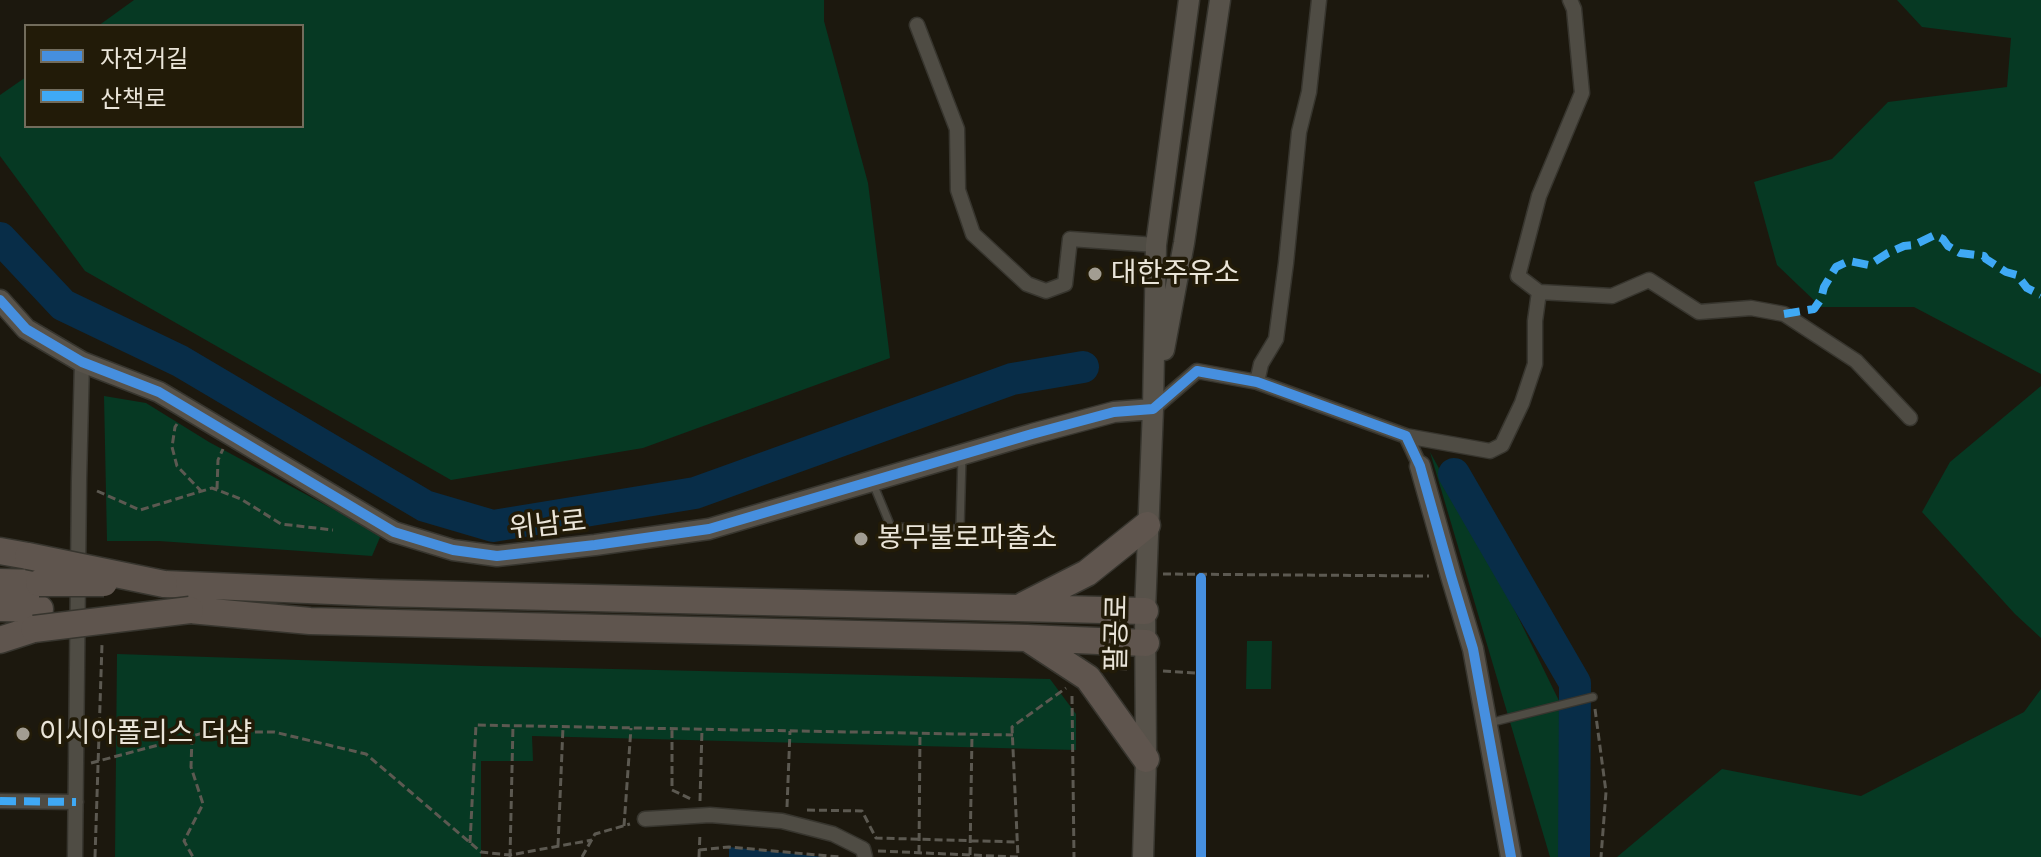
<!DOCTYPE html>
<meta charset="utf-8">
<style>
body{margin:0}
#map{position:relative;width:2041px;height:857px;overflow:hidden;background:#1c180e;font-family:"Space Grotesk","Noto Sans KR",sans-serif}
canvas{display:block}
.legend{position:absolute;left:24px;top:24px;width:280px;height:104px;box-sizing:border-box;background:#221b08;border:2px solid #726c5c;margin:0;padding:10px 14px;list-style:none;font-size:24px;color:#eae5d9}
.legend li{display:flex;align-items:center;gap:16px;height:40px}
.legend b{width:40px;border:2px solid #726c5c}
</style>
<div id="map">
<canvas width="2041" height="857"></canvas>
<ul class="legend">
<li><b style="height:10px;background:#468fdf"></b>자전거길</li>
<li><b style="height:10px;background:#3fa9f5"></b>산책로</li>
</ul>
</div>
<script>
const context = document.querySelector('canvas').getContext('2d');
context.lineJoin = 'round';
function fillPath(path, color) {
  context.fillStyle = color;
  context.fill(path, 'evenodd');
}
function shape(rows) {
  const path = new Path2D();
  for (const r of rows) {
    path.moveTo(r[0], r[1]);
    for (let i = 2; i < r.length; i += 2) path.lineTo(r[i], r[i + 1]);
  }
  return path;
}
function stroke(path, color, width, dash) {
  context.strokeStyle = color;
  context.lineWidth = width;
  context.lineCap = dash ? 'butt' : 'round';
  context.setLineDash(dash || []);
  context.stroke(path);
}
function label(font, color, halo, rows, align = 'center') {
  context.font = font + ' "Space Grotesk","Noto Sans KR",sans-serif';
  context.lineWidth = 7;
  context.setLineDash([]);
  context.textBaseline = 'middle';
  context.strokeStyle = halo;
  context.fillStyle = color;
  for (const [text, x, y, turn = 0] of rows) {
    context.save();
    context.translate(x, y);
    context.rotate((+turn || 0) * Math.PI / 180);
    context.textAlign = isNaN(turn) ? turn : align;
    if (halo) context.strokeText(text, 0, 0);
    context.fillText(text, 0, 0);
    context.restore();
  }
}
const green = shape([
 [134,0,824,0,824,21,868,183,890,358,643,448,451,480,85,271,0,156,0,95,26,77,26,126,302,126,302,26,98,26],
 [1897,0,2041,0,2041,374,1914,307,1821,307,1777,265,1754,182,1832,159,1888,102,2007,87,2011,38,1922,27],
 [2041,386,2041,638,2015,614,1922,512,1950,462],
 [104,396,146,403,209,442,381,535,372,556,159,541,107,541],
 [1430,452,1494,568,1565,713,1582,857,1550,857],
 [1247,641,1272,641,1271,689,1246,689],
 [117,654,482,666,1050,679,1076,714,1076,750,532,736,533,761,481,761,481,857,115,857],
 [2041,689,2041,857,1617,857,1722,769,1861,796,2024,712]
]);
const water = shape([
 [729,847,824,857,729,857]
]);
const river = shape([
 [0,238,63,305,180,361,425,506,493,526,695,493,1012,379,1083,367],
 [1454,474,1575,683,1574,857]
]);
const path = shape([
 [177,424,175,427,172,447,177,466,201,491],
 [217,489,218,460,223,449],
 [97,491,140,510,212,488,241,499,281,524,333,530],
 [1163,574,1429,576],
 [1107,668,1127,669],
 [1163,671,1195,673],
 [1072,696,1074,857],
 [1595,709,1606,792,1601,857],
 [672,730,672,790,691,799],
 [192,737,191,767,203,804,184,841,193,857],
 [91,763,207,732,274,732,366,754,481,852,510,855,592,840],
 [700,801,702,729],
 [787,807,790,731],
 [807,810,862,811,876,838,1017,842],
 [624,826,631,728],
 [470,843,476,725,1013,735],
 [558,846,563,727],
 [699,850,729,847,840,857],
 [878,851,1018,857,1012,727,1066,688],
 [919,853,920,733],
 [970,855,972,735],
 [95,857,102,644],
 [510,857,513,725],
 [582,857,595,834,630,824],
 [699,857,700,833]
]);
const lane = shape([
 [872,481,891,527,960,529,962,456],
 [1489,723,1593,697]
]);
const street = shape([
 [917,25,957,129,958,190,973,234,1027,284,1046,291,1065,284,1070,239,1156,245],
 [1539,292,1518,276,1539,196,1582,93,1574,9,1570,0],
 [1257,382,1261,364,1276,339,1286,263,1299,132,1309,92,1319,0],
 [1153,409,1197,371,1257,382,1406,436,1420,466],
 [1406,436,1490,451,1502,445,1522,403,1535,364,1535,321,1539,292,1612,296,1649,280,1699,312,1751,308,1784,314,1856,361,1910,418],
 [0,801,76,802],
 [645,819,710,815,782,821,833,834,863,849,865,857],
 [75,857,79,480,82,362]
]);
const secondary = shape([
 [0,300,26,329,82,362,159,392,394,532,453,550,497,556,595,545,709,529,1032,434,1114,412,1153,409],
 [1164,350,1184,243,1220,0],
 [1420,466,1451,576,1473,649,1511,857],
 [1143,857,1146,759,1145,611,1153,409,1156,245,1189,0]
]);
const highway = shape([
 [0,551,28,556],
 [0,582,39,583],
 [164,584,380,593,1145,611],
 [1024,605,1087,573,1147,525],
 [0,608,40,609],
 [190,610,310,621,1027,638,1146,643],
 [1027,638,1088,678,1146,759],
 [0,640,34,629]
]);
const highwayBridge = shape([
 [28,556,164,584],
 [39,583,104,583],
 [34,629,190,610]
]);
const quiet = shape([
 [1784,314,1814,309,1821,299,1824,287,1836,267,1849,261,1869,265,1888,253,1904,246,1914,245,1935,235,1943,239,1948,246,1960,253,1984,256,1986,259,2006,272,2017,275,2027,288,2041,295],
 [0,801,76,802]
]);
const cycleway = shape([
 [0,300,26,329,82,362,159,392,394,532,453,550,497,556,595,545,709,529,1032,434,1114,412,1153,409,1197,371,1257,382,1406,436,1420,466,1451,576,1473,649,1511,857],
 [1201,857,1201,578]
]);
const markers = [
 [1095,274,8,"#a29d92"],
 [861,539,8,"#a29d92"],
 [23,734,8,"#a29d92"]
];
const poiNames = [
 ["대한주유소",1111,274],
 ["봉무불로파출소",877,539],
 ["이시아폴리스 더샵",39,734]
];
const streetNames = [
 ["위남로",548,526,-6],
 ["팔공로",1118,633,-89]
];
fillPath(green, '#063923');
fillPath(water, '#082d48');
stroke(river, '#082d48', 32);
stroke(lane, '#37352e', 10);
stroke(street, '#37352e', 17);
stroke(secondary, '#37352e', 23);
stroke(highway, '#37352e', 29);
stroke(path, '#5c5951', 3, [8, 4]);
stroke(lane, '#4f4c44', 7);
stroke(street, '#4f4c44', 14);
stroke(secondary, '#57524a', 20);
stroke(highway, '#5f554e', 26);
stroke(highwayBridge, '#37352e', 29, []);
stroke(highwayBridge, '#5f554e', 26);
stroke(quiet, '#3fa9f5', 8, [16, 8]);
stroke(cycleway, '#468fdf', 10);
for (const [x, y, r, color] of markers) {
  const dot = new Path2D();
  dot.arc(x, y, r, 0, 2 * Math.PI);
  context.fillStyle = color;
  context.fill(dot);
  stroke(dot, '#221b08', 3);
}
label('28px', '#eae5d9', '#221b08', poiNames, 'left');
label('28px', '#eae5d9', '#221b08', streetNames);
</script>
